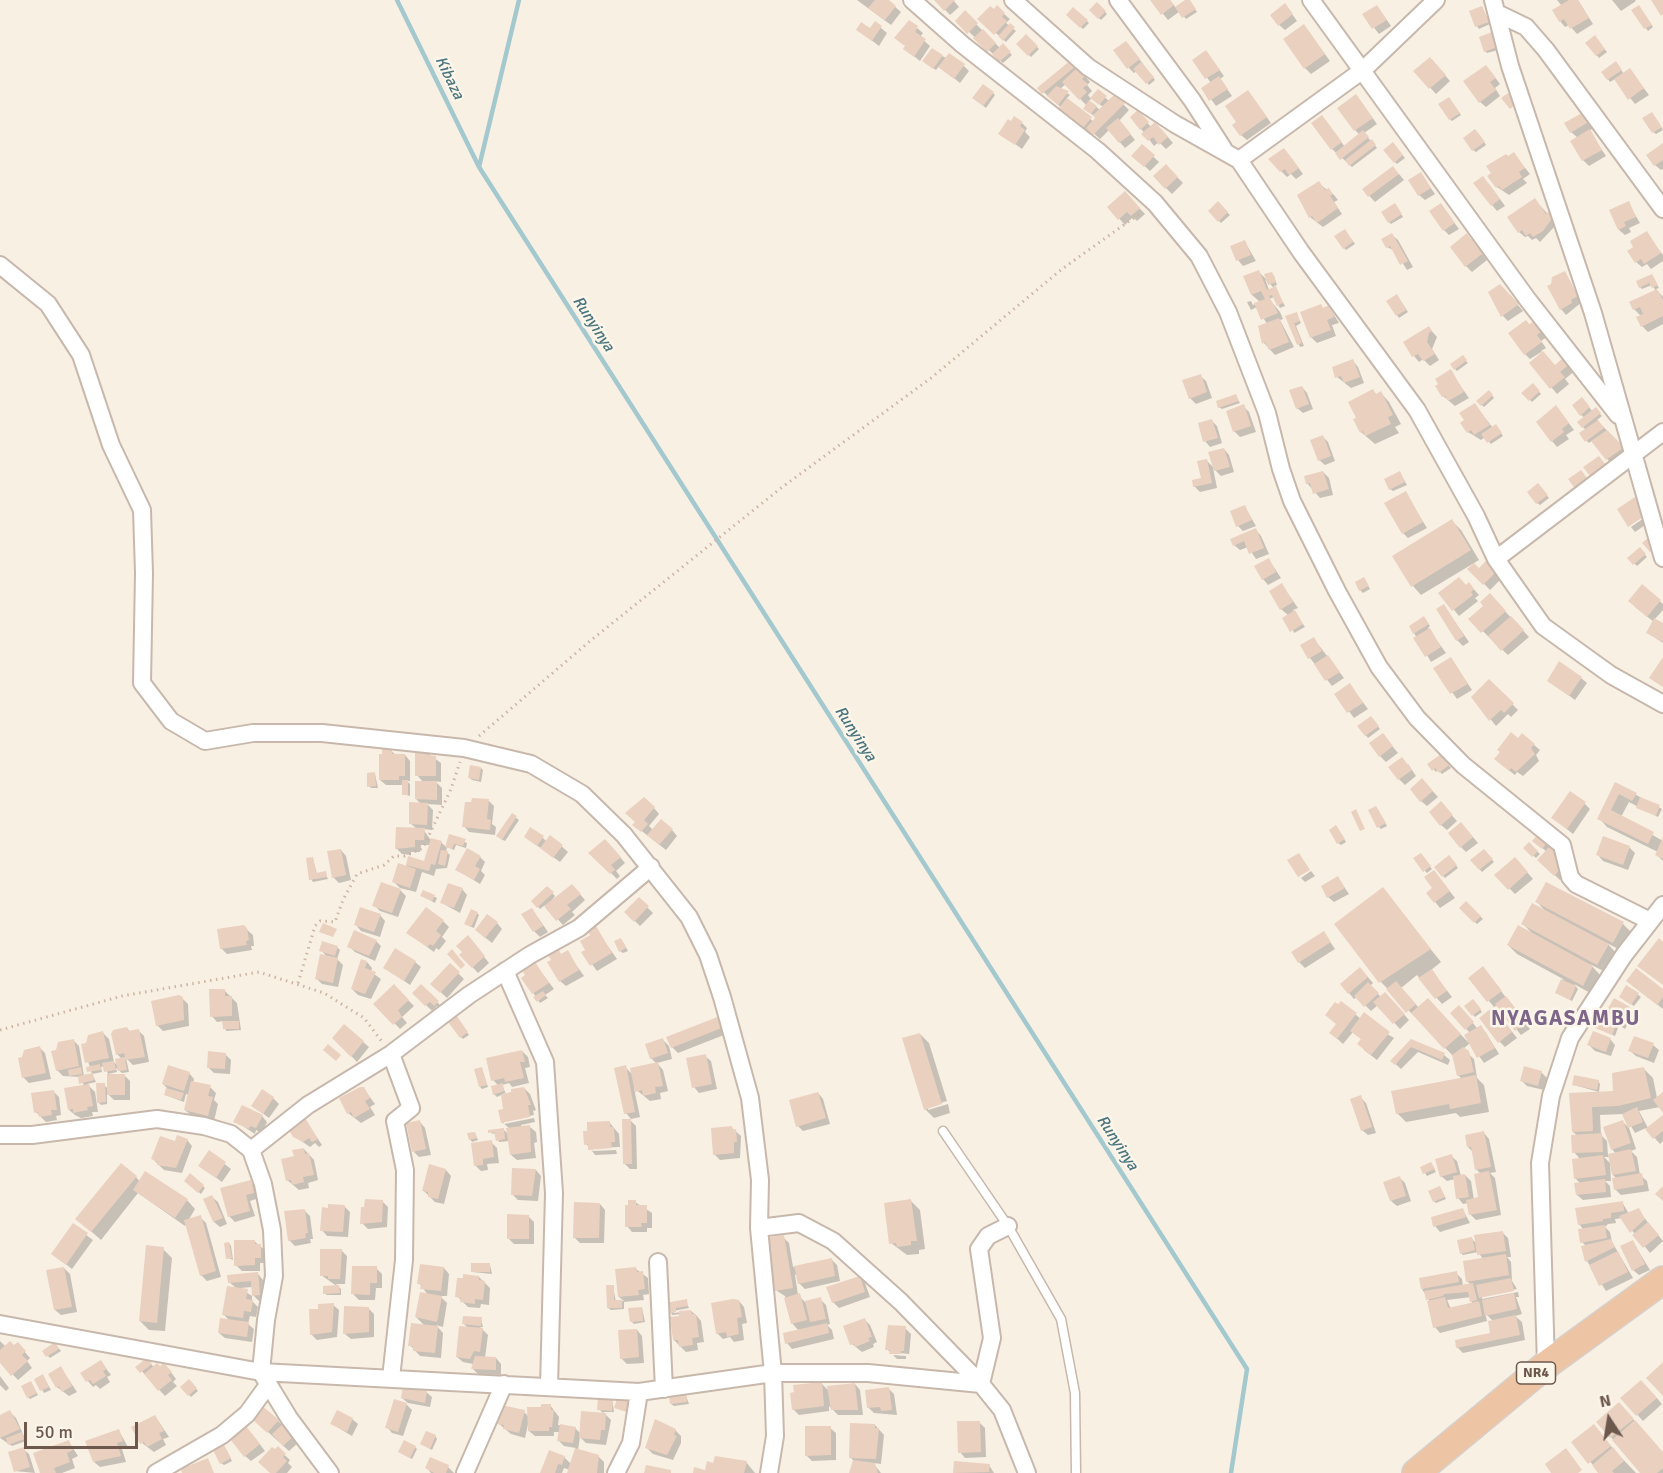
<!DOCTYPE html>
<style>
body{margin:0}
#map{position:relative;width:1663px;height:1473px;overflow:hidden;background:#f9f0e4;font-family:Signika,sans-serif}
canvas{display:block}
.north{position:absolute;left:1579px;top:1389px;width:60px;height:60px;-webkit-text-stroke:4px #fcf5e9;paint-order:stroke;rotate:348deg;font-size:16px;font-weight:700;line-height:24px;text-align:center;color:#6d584d}
.north::after{content:'';display:block;margin:auto;width:21px;height:27px;background:#6d584d;clip-path:polygon(50% 0,100% 100%,50% 72%,0 100%)}
.scale{position:absolute;left:24px;top:1422px;width:114px;height:27px;box-sizing:border-box;border:3px solid #6d584d;border-top:0;padding-left:8px;font-size:18px;line-height:21px;white-space:nowrap;color:#6d584d;-webkit-text-stroke:4px #fcf5e9;paint-order:stroke}
</style>
<div id="map">
<canvas width="1663" height="1473"></canvas>
<div class="north">N</div>
<div class="scale">50 m</div>
</div>
<script>
const context = document.querySelector('canvas').getContext('2d');
context.lineJoin = 'round';
function fillPath(path, color) {
  context.fillStyle = color;
  context.fill(path, 'evenodd');
}
function shape(rows) {
  const path = new Path2D();
  for (const r of rows) {
    path.moveTo(r[0], r[1]);
    for (let i = 2; i < r.length; i += 2) path.lineTo(r[i], r[i + 1]);
  }
  return path;
}
function stroke(path, color, width, dash) {
  context.strokeStyle = color;
  context.lineWidth = width;
  context.lineCap = dash ? 'butt' : 'round';
  context.setLineDash(dash || []);
  context.stroke(path);
}
function label(font, color, halo, rows, align = 'center') {
  context.font = font + ' Signika,sans-serif';
  context.lineWidth = 5;
  context.setLineDash([]);
  context.textBaseline = 'middle';
  context.strokeStyle = halo;
  context.fillStyle = color;
  for (const [text, x, y, turn = 0] of rows) {
    context.save();
    context.translate(x, y);
    context.rotate((+turn || 0) * Math.PI / 180);
    context.textAlign = isNaN(turn) ? turn : align;
    if (halo) context.strokeText(text, 0, 0);
    context.fillText(text, 0, 0);
    context.restore();
  }
}
const shadow = shape([
 [857,0,887,0,901,12,891,25],
 [936,0,953,0,959,7,950,15],
 [1152,0,1170,0,1176,8,1189,0,1197,12,1186,19,1180,11,1168,20],
 [1557,0,1578,0,1593,24,1577,34,1569,25,1565,27,1560,21,1562,6],
 [1612,0,1635,0,1636,1,1621,11],
 [1097,4,1107,14,1101,20,1091,10],
 [1377,6,1391,26,1379,34,1364,15],
 [1482,7,1490,24,1479,29,1477,26],
 [997,8,1010,19,1006,23,1016,31,1006,42,980,19],
 [1073,9,1089,23,1083,29,1068,15],
 [1641,9,1653,27,1648,31,1633,10],
 [1290,11,1297,21,1285,30,1279,25],
 [965,13,1000,48,1003,46,1012,55,1003,63,957,21],
 [875,23,887,33,879,46,858,30,871,30],
 [1304,26,1330,61,1311,74,1305,68],
 [917,28,923,33,920,37,930,46,920,61,905,49],
 [1491,34,1498,50,1487,53,1485,51],
 [1026,36,1039,49,1031,57,1019,44],
 [1594,37,1607,52,1599,58,1587,43],
 [1131,48,1155,80,1149,85,1137,71,1134,73,1129,68],
 [1206,52,1224,76,1220,79,1232,96,1216,106,1203,88,1211,83,1194,60],
 [942,56,964,66,969,71,960,83,939,66,936,70,927,64],
 [1072,61,1090,82,1087,85,1092,91,1088,95,1091,99,1089,101,1100,110,1103,107,1092,98,1098,91,1109,101,1115,96,1129,110,1119,121,1135,140,1125,148,1109,130,1100,139,1091,131,1090,133,1039,88],
 [1066,84,1087,106,1087,111,1097,118,1094,122,1066,99,1070,95,1060,89],
 [1435,64,1450,81,1436,94,1415,71],
 [1618,66,1624,74,1630,70,1649,95,1635,104,1615,79,1610,82,1603,72],
 [1491,72,1500,84,1495,88,1500,96,1486,107,1480,102],
 [993,93,995,95,986,108,976,100],
 [1356,96,1377,124,1364,133,1377,148,1352,167,1332,149,1313,123,1322,117,1345,147,1360,135,1355,130],
 [1253,98,1271,123,1247,140,1241,135],
 [1451,101,1461,115,1452,121,1450,119],
 [1138,112,1151,127,1161,129,1173,143,1166,149,1159,142,1154,146,1132,117],
 [1586,112,1597,126,1589,131,1606,156,1589,166,1583,160,1578,138,1571,132],
 [1654,116,1663,130,1656,134,1653,132],
 [1022,123,1027,128,1025,132,1030,137,1022,149,1000,133],
 [1478,133,1486,145,1476,152,1473,150],
 [1663,145,1663,169,1661,170,1655,165],
 [1142,146,1159,162,1150,171,1134,156],
 [1396,147,1405,158,1397,164,1395,162],
 [1514,154,1530,174,1523,179,1527,183,1509,195,1497,187,1509,158],
 [1289,155,1303,174,1296,179,1291,174,1287,177,1270,160],
 [1166,166,1183,183,1172,194,1155,177],
 [1399,174,1404,180,1375,202,1364,190],
 [1421,174,1435,194,1425,200,1419,195],
 [1318,183,1334,195,1338,200,1334,202,1342,214,1323,227,1310,217,1299,196],
 [1489,184,1505,206,1497,211,1492,205],
 [1125,193,1145,214,1137,221,1133,217,1125,225,1109,207],
 [1535,200,1557,224,1540,242,1536,238,1532,240,1528,236,1525,237,1519,232],
 [1218,203,1230,215,1221,223,1210,211],
 [1628,203,1640,223,1629,228,1631,232,1625,235,1619,230],
 [1441,205,1459,229,1449,235,1444,230],
 [1397,208,1403,217,1391,224,1389,222],
 [1347,233,1355,244,1346,250,1344,248],
 [1646,233,1663,255,1663,261,1651,269,1647,264,1642,267,1636,262],
 [1392,235,1398,240,1413,267,1407,270,1395,251,1387,247],
 [1474,238,1485,252,1483,254,1487,260,1472,272,1466,266],
 [1245,242,1256,261,1243,266,1238,260],
 [1258,271,1269,282,1272,273,1274,276,1277,285,1274,286,1285,306,1280,308,1274,297,1269,299,1280,312,1283,319,1280,320,1294,347,1275,355,1264,343,1267,324,1257,307,1251,310,1247,302,1251,301,1253,305,1260,302,1252,295,1245,277],
 [1265,279,1274,288,1269,290],
 [1564,273,1582,302,1566,315,1561,309],
 [1652,276,1659,288,1656,289,1663,297,1663,324,1648,332,1642,326,1641,316,1634,309,1656,291,1652,285,1642,289,1640,287],
 [1506,291,1523,311,1508,321,1503,316],
 [1399,298,1408,312,1399,318,1397,315],
 [1321,306,1324,309,1329,307,1339,323,1332,325,1336,336,1317,343,1311,337],
 [1296,314,1301,323,1296,326,1304,346,1300,347,1287,317],
 [1530,326,1540,328,1547,337,1541,341,1546,348,1541,351,1555,367,1565,358,1576,370,1565,379,1569,384,1557,394,1531,363,1543,354,1541,352,1530,359,1525,354],
 [1429,328,1437,337,1432,349,1439,360,1430,366,1423,359,1419,362,1414,356],
 [1462,357,1468,363,1457,371,1455,369],
 [1353,361,1358,367,1364,383,1351,388,1337,377],
 [1450,371,1469,398,1455,406,1443,396],
 [1200,376,1206,381,1212,398,1196,404,1190,398],
 [1533,385,1541,394,1532,402,1524,393],
 [1302,387,1307,393,1313,409,1303,413,1297,408],
 [1373,391,1377,395,1381,393,1389,402,1401,424,1395,427,1399,433,1375,444,1361,432],
 [1489,392,1494,398,1484,407,1478,401],
 [1236,396,1240,403,1222,409,1219,407],
 [1582,399,1593,412,1598,412,1602,416,1597,420,1628,453,1612,465,1593,440,1589,443,1587,441,1586,430,1583,427,1585,418,1581,415],
 [1475,405,1493,428,1498,429,1503,436,1491,444,1485,437,1481,440,1468,432],
 [1243,406,1249,412,1256,432,1240,437,1234,431],
 [1561,413,1574,430,1566,435,1569,439,1557,447,1552,441],
 [1212,421,1217,426,1222,443,1210,447,1205,441],
 [1323,437,1328,442,1335,461,1325,465,1319,460],
 [1224,449,1229,455,1234,472,1221,476,1213,468,1217,488,1200,492,1194,486,1203,480,1207,461,1215,469],
 [1323,472,1329,478,1333,495,1320,498,1307,483],
 [1400,473,1407,485,1393,491,1390,489],
 [1538,485,1549,498,1540,505,1537,503],
 [1405,493,1427,528,1408,538,1403,533],
 [1245,507,1256,526,1243,531,1238,526],
 [1647,516,1651,521,1635,532,1631,527],
 [1452,521,1461,530,1479,560,1421,595,1413,586,1395,557],
 [1256,530,1261,536,1269,554,1256,559,1248,547,1240,550,1234,545],
 [1639,549,1647,557,1637,566,1629,558],
 [1269,560,1281,578,1268,585,1263,579],
 [1487,562,1502,578,1490,590,1470,569,1479,570],
 [1366,582,1370,589,1363,593,1360,590],
 [1469,584,1479,595,1475,598,1478,601,1459,616,1440,593],
 [1282,585,1298,608,1293,610,1305,627,1294,633,1289,616,1281,609],
 [1642,586,1663,604,1663,610,1654,620,1663,625,1663,643,1648,633,1654,622,1635,607],
 [1490,595,1529,637,1508,655,1470,619,1485,606],
 [1444,606,1469,642,1463,646,1457,640],
 [1426,621,1430,626,1428,628,1446,653,1431,662,1414,633],
 [1314,639,1344,678,1332,686,1310,658],
 [1451,658,1472,690,1457,699,1435,668],
 [1581,678,1587,683,1575,700,1548,680],
 [1489,681,1518,710,1511,717,1508,714,1496,726,1473,697],
 [1350,685,1368,709,1354,718,1336,694],
 [1373,720,1380,729,1368,738,1359,726],
 [1383,735,1398,753,1386,762,1380,756],
 [1522,735,1540,750,1536,755,1539,761,1523,776,1517,772,1515,775,1502,765],
 [391,751,396,755,405,755,410,761,410,781,407,781,410,784,410,796,403,794,403,785,386,785,380,780],
 [426,752,441,763,441,782,435,781,442,788,442,805,427,804,433,810,432,830,423,829,430,839,441,842,447,848,450,836,467,843,466,848,456,845,454,850,447,847,446,852,450,855,447,868,436,869,434,876,422,872,416,892,400,888,394,882,406,867,409,858,425,863,430,845,421,845,420,852,411,852,411,855,402,854,396,848,417,829,410,823,421,804,416,799,423,782,417,775],
 [1441,756,1451,768,1442,774,1438,770,1436,772,1430,765],
 [1408,764,1416,776,1405,785,1399,779],
 [481,768,483,770,481,782,472,780,469,777],
 [375,774,378,788,371,788,369,786],
 [1616,784,1662,809,1658,817,1629,802,1621,817,1663,841,1663,861,1657,855,1658,852,1607,827,1599,818],
 [1428,786,1438,797,1427,806,1421,801],
 [489,801,494,806,492,824,496,827,495,835,469,832,464,826],
 [1585,804,1590,809,1573,834,1553,818],
 [654,808,659,814,649,826,653,830,672,830,677,836,666,850,634,825],
 [1446,809,1457,821,1447,830,1441,825],
 [1378,810,1387,826,1381,829,1379,827],
 [512,815,519,820,505,841,501,839],
 [1338,829,1346,842,1341,845,1338,843],
 [1467,830,1478,843,1466,852,1461,847],
 [1539,836,1571,868,1560,880,1545,866,1547,852,1534,841],
 [551,837,568,852,560,862,528,839,543,838,547,842],
 [1529,844,1540,854,1536,858,1525,848],
 [611,846,625,863,616,871,620,876,617,879,591,853],
 [1629,847,1635,853,1628,870,1603,861,1598,855],
 [341,850,346,856,351,880,339,883,333,877],
 [1484,851,1494,862,1482,872,1472,860],
 [480,857,485,862,481,871,485,875,480,884,457,870],
 [1423,857,1432,869,1427,873,1425,871],
 [1449,857,1458,868,1445,878,1443,876],
 [313,859,317,874,325,873,328,879,313,882,311,879],
 [1520,864,1533,879,1515,894,1496,875],
 [1311,871,1315,876,1305,882,1301,878],
 [1434,871,1455,898,1440,908,1428,893,1434,888],
 [1338,878,1349,894,1334,902,1328,897],
 [1547,884,1623,924,1632,933,1622,951,1607,943,1617,954,1607,973,1590,964,1601,976,1592,994,1574,984,1578,989,1572,1001,1557,993,1563,979,1517,954,1508,945,1533,934,1523,924,1546,912,1537,902],
 [547,888,555,896,550,903,578,892,585,900,572,912,575,915,563,925,545,905,540,909,533,901],
 [462,889,467,895,460,913,442,903],
 [1382,889,1441,962,1431,970,1452,997,1442,1004,1417,975,1401,988,1419,1008,1436,1009,1468,1042,1470,1033,1452,1013,1464,1013,1478,1029,1481,1027,1486,1033,1499,1054,1484,1063,1470,1043,1463,1049,1474,1059,1477,1078,1484,1085,1489,1112,1460,1117,1456,1113,1406,1122,1397,1113,1462,1079,1458,1075,1454,1057,1381,982],
 [400,890,406,896,398,917,380,911,374,905],
 [424,892,437,898,435,903,422,896],
 [639,899,653,913,640,926,626,912],
 [1466,903,1483,919,1477,924,1461,908],
 [532,909,548,932,540,937,534,931],
 [477,913,479,915,474,928,469,926],
 [380,915,385,921,380,937,361,931,356,925],
 [443,921,449,927,442,937,446,941,439,950,436,948,434,952,408,933],
 [497,923,502,929,492,943,482,935],
 [595,928,617,959,597,971,583,952,587,950],
 [246,929,253,935,254,946,251,946,252,950,227,954,221,948],
 [1324,933,1335,949,1305,968,1299,962],
 [376,941,381,946,375,961,355,952,349,946],
 [623,942,628,951,623,953,620,951],
 [473,943,489,963,478,973,461,955],
 [337,947,340,950,337,959,343,965,338,987,322,984,316,978,327,957,321,950],
 [567,952,584,976,566,986,560,981,562,955],
 [367,962,372,968,371,972,381,979,371,999,358,995,352,989],
 [415,962,421,967,410,985,385,968],
 [535,964,554,989,545,995,548,998,540,1003,523,978],
 [450,965,464,979,447,998,432,984],
 [1488,974,1530,1029,1521,1035,1497,1005,1494,1007,1470,978],
 [1366,975,1373,983,1370,986,1381,997,1391,1000,1409,1020,1400,1029,1378,1005,1371,1011,1357,997,1354,999,1349,993],
 [394,986,414,1006,402,1017,407,1023,400,1029,376,1004],
 [421,986,443,1008,441,1010,437,1006,432,1011,414,993],
 [1634,986,1663,991,1663,1009],
 [1627,987,1641,997,1634,1006,1623,999],
 [224,990,237,1003,241,1030,226,1031,224,1021,217,1022,212,1016],
 [182,998,188,1004,189,1026,163,1031,157,1025],
 [1341,1003,1361,1019,1394,1038,1377,1060,1364,1050,1362,1040,1353,1032,1343,1044,1331,1033,1337,1024,1339,1006],
 [1475,1003,1482,1012,1475,1017,1466,1006],
 [1629,1008,1634,1014,1625,1029,1619,1025,1615,1036,1597,1028,1616,1025,1606,1014],
 [1499,1015,1517,1038,1505,1047,1500,1042],
 [456,1017,469,1035,463,1039,461,1037],
 [719,1018,729,1033,678,1053,672,1047],
 [127,1028,130,1032,138,1030,144,1036,149,1062,133,1065,126,1058,129,1072,122,1073,116,1068,117,1072,108,1074,105,1066,101,1067,102,1072,92,1074,96,1082,87,1084,95,1092,98,1112,92,1112,93,1116,81,1118,75,1115,69,1110,85,1087,79,1077,63,1076,57,1070,73,1040,79,1046,84,1076,92,1074,83,1045,103,1033,109,1039,114,1062,119,1067,122,1059,117,1054],
 [920,1034,929,1043,947,1101,928,1107,928,1110,948,1104,950,1113,934,1118,925,1109],
 [334,1038,363,1042,369,1047,357,1062],
 [1610,1039,1615,1045,1611,1056,1595,1051,1589,1045],
 [663,1040,669,1046,672,1059,657,1063,663,1070,668,1091,660,1093,661,1099,650,1101,634,1088,640,1117,631,1119,626,1113,625,1067,633,1075,657,1064,651,1058],
 [1411,1041,1444,1055,1450,1060,1448,1065,1418,1052,1401,1069,1392,1061],
 [1653,1045,1659,1050,1654,1063,1636,1056,1630,1051],
 [40,1048,45,1053,51,1079,29,1083,23,1077],
 [522,1051,528,1057,530,1067,525,1068,529,1083,512,1087,509,1083,502,1085,506,1094,524,1088,530,1094,536,1110,533,1111,534,1115,504,1121,504,1124,534,1118,535,1122,521,1125,522,1128,530,1127,536,1132,537,1142,534,1143,536,1158,517,1160,511,1155,509,1141,499,1142,496,1134,490,1133,503,1129,508,1134,510,1129,502,1122,505,1093,497,1097,494,1094,499,1086,493,1080],
 [225,1054,231,1060,230,1074,214,1073,208,1067],
 [705,1056,711,1061,717,1089,699,1093,694,1087],
 [482,1069,488,1087,482,1089,480,1087],
 [1644,1069,1653,1078,1657,1098,1663,1094,1663,1111,1660,1107,1639,1111,1648,1128,1663,1117,1663,1141,1660,1144,1646,1128,1635,1133,1624,1114,1600,1115,1601,1135,1607,1141,1608,1156,1616,1154,1612,1149,1623,1122,1629,1128,1636,1149,1631,1151,1637,1157,1640,1175,1647,1181,1649,1191,1621,1195,1615,1189,1617,1179,1613,1175,1610,1157,1604,1157,1610,1163,1611,1181,1605,1181,1610,1186,1611,1197,1583,1200,1577,1195,1580,1183,1575,1178,1580,1159,1574,1152,1578,1136,1573,1132,1571,1095,1614,1092],
 [1541,1072,1547,1078,1544,1090,1527,1086,1522,1081],
 [189,1073,194,1079,193,1083,210,1087,216,1093,214,1100,218,1104,214,1121,191,1115,185,1110,189,1095,186,1094,184,1102,165,1095,167,1088,163,1084],
 [125,1076,130,1081,130,1100,114,1100,107,1093,107,1104,101,1105,97,1101,104,1085,108,1089],
 [1598,1081,1600,1084,1599,1092,1574,1085],
 [364,1089,375,1104,370,1107,375,1115,361,1123,348,1113],
 [53,1091,59,1097,61,1115,56,1116,57,1120,46,1122,36,1112],
 [818,1093,823,1099,830,1124,803,1131,798,1126],
 [1360,1097,1366,1103,1376,1133,1368,1135,1362,1130],
 [273,1098,279,1104,269,1118,253,1106],
 [262,1116,267,1122,262,1133,256,1130,255,1134,235,1121],
 [304,1118,322,1145,319,1147,315,1143,310,1147,294,1136],
 [631,1121,636,1126,637,1169,630,1169,624,1163],
 [420,1122,425,1128,431,1155,419,1157,414,1152],
 [609,1122,619,1134,620,1147,590,1148,586,1144],
 [732,1128,741,1136,740,1158,720,1160,714,1154],
 [475,1133,478,1140,472,1142,470,1139],
 [1484,1133,1489,1139,1496,1172,1490,1173,1495,1178,1501,1215,1476,1220,1470,1214,1468,1203,1463,1204,1458,1198,1455,1179,1447,1181,1441,1176,1451,1156,1457,1161,1461,1176,1465,1175,1471,1181,1474,1200,1480,1199,1481,1174,1476,1169,1473,1152,1468,1147],
 [187,1140,192,1146,182,1173,164,1170,153,1159,176,1143],
 [491,1142,497,1148,499,1163,487,1164,488,1170,481,1171,475,1165],
 [590,1148,593,1151,616,1150,617,1154,595,1155],
 [304,1149,314,1160,318,1180,308,1183,309,1188,299,1190,287,1180,295,1157],
 [209,1152,231,1169,222,1182,200,1166],
 [1431,1164,1436,1172,1427,1176,1425,1173],
 [446,1170,451,1176,444,1204,435,1202,423,1190],
 [536,1170,541,1176,538,1201,518,1200,512,1194],
 [190,1175,205,1188,201,1194,186,1181],
 [136,1177,140,1182,187,1200,195,1209,188,1221,200,1217,206,1223,221,1277,207,1281,201,1275,187,1223,185,1226,138,1193,101,1240,77,1219],
 [1400,1178,1405,1183,1411,1201,1397,1206,1391,1201],
 [250,1182,256,1187,259,1198,250,1201,255,1216,235,1222,229,1216],
 [1440,1187,1446,1199,1436,1203,1434,1201],
 [212,1197,218,1202,227,1224,220,1227,214,1222],
 [382,1201,388,1207,387,1227,368,1229,362,1223],
 [911,1201,920,1210,925,1249,919,1250,919,1254,907,1255,891,1243],
 [635,1202,652,1213,652,1228,647,1228,647,1232,632,1232,627,1226],
 [1622,1202,1629,1214,1638,1210,1663,1241,1650,1253,1622,1218,1615,1219,1616,1223,1608,1224,1605,1227,1610,1232,1612,1242,1633,1278,1606,1291,1587,1261,1586,1246,1582,1242,1584,1230,1579,1224],
 [600,1204,605,1210,604,1243,580,1243,574,1237],
 [344,1206,350,1212,348,1237,327,1236,322,1230],
 [304,1210,310,1216,313,1239,310,1239,311,1243,295,1246,289,1240],
 [1463,1210,1470,1223,1440,1232,1435,1226],
 [528,1216,534,1222,534,1244,514,1244,508,1238],
 [73,1225,93,1240,72,1269,53,1254],
 [1502,1232,1508,1238,1511,1257,1507,1257,1511,1262,1512,1281,1517,1289,1482,1296,1482,1299,1518,1292,1519,1297,1516,1297,1522,1314,1515,1316,1522,1322,1525,1340,1463,1353,1457,1347,1492,1334,1493,1321,1485,1313,1487,1321,1440,1333,1435,1327,1430,1302,1422,1289,1456,1273,1462,1279,1463,1286,1471,1285,1467,1281,1483,1259,1478,1252,1463,1255,1461,1253,1472,1239,1477,1244],
 [1471,1297,1472,1304,1451,1309,1447,1300],
 [783,1237,789,1243,793,1267,831,1259,837,1265,840,1281,805,1289,799,1283,797,1274,795,1275,798,1295,806,1303,820,1299,826,1305,830,1324,827,1325,832,1330,834,1339,792,1349,787,1343,799,1331,792,1323,785,1296,777,1291,768,1240],
 [254,1241,266,1251,266,1263,260,1263,260,1271,242,1271,236,1265],
 [1633,1242,1650,1270,1639,1275,1633,1270],
 [229,1243,231,1246,233,1260,228,1258],
 [163,1249,172,1258,165,1331,149,1330,140,1321],
 [342,1251,347,1256,345,1284,336,1284,341,1289,341,1295,327,1295,324,1293,338,1287,321,1275],
 [490,1265,492,1274,472,1272],
 [64,1268,70,1274,77,1312,61,1315,55,1310],
 [376,1268,382,1274,382,1288,376,1288,375,1300,359,1300,353,1294],
 [444,1268,449,1274,447,1296,440,1296,447,1303,443,1327,436,1325,443,1333,441,1358,420,1356,410,1345,425,1326,416,1317,428,1295,419,1283],
 [636,1269,648,1278,649,1294,643,1295,644,1300,624,1302,624,1309,611,1310,608,1308,613,1287,616,1302,624,1301,619,1297],
 [258,1274,263,1280,265,1300,259,1301,253,1295,253,1287,240,1288,252,1296,252,1301,258,1307,256,1317,250,1316,248,1324,254,1329,252,1342,225,1338,219,1333,230,1321,224,1315,236,1288,229,1282],
 [479,1277,490,1288,489,1305,481,1304,480,1308,468,1307,457,1296],
 [859,1277,865,1283,870,1297,839,1308,833,1302],
 [686,1301,689,1308,673,1311,674,1313,691,1311,696,1315,701,1321,704,1342,697,1343,698,1350,686,1352,674,1340,681,1314,672,1315,668,1304],
 [739,1301,744,1307,747,1323,742,1324,744,1340,734,1342,730,1337,723,1339,717,1333],
 [333,1305,339,1310,337,1337,317,1340,311,1334,320,1310],
 [642,1308,645,1322,634,1324,631,1321],
 [369,1309,374,1314,374,1337,351,1339,345,1334],
 [481,1319,483,1327,480,1327,488,1335,485,1358,496,1358,501,1364,501,1375,478,1374,473,1369,473,1364,463,1362,457,1357,468,1328,464,1324],
 [864,1319,870,1325,877,1342,873,1344,874,1347,862,1352,852,1344],
 [905,1328,911,1334,909,1356,909,1354,890,1352,887,1349],
 [637,1330,642,1336,644,1363,627,1364,621,1358],
 [0,1341,6,1347,23,1350,30,1358,27,1361,32,1368,18,1380,0,1361],
 [55,1344,61,1351,50,1358,48,1356],
 [893,1355,906,1356,906,1359,897,1359],
 [147,1360,154,1367,170,1371,176,1379,173,1382,177,1386,165,1396,138,1367],
 [101,1362,111,1375,107,1377,110,1382,100,1389,96,1385,93,1387,82,1374],
 [61,1368,77,1392,69,1396,57,1387],
 [0,1376,9,1388,6,1391,0,1385],
 [43,1376,51,1390,44,1393,36,1379],
 [189,1381,198,1391,191,1397,182,1387],
 [31,1383,38,1395,30,1399,28,1397],
 [821,1383,830,1392,855,1384,860,1390,863,1415,838,1415,829,1406,829,1411,799,1415,793,1409],
 [1647,1387,1662,1404,1643,1421,1622,1398],
 [889,1389,894,1394,897,1415,874,1413,868,1407],
 [426,1392,432,1397,430,1407,408,1403,402,1398],
 [686,1396,689,1404,674,1406,671,1404],
 [612,1399,614,1412,603,1412,611,1420,606,1445,586,1443,580,1437,578,1450,598,1456,604,1462,604,1473,569,1473,570,1470,564,1468,562,1473,541,1473,564,1457,571,1464,576,1448,564,1446,558,1440,560,1432,554,1432,554,1436,535,1436,529,1431,528,1424,525,1438,511,1434,498,1423,524,1412,529,1417,550,1405,559,1417,558,1425,575,1428,581,1434,604,1414,599,1409],
 [406,1404,412,1410,403,1436,392,1433,387,1427],
 [1625,1410,1663,1453,1663,1473,1642,1473,1598,1422],
 [10,1412,16,1418,26,1441,12,1446,0,1438,0,1417],
 [155,1416,169,1437,163,1439,166,1445,154,1452,142,1443],
 [352,1419,358,1424,352,1436,332,1424],
 [278,1421,299,1442,289,1451,258,1423],
 [979,1422,985,1428,986,1457,965,1458,960,1452],
 [875,1425,884,1435,881,1464,873,1463,881,1473,852,1473,855,1462,850,1457],
 [830,1428,836,1433,836,1460,812,1461,806,1455],
 [675,1430,681,1436,681,1443,673,1460,653,1454,647,1448],
 [119,1431,128,1447,122,1449,126,1462,100,1467,94,1462],
 [1599,1431,1615,1451,1636,1473,1600,1473,1573,1442],
 [252,1434,265,1451,251,1461,245,1456],
 [435,1436,437,1439,432,1450,422,1444],
 [69,1442,78,1456,72,1459,75,1468,62,1473,42,1473],
 [415,1447,417,1449,412,1459,399,1452],
 [23,1449,29,1454,35,1473,15,1471],
 [226,1449,232,1461,224,1465,221,1463],
 [278,1449,290,1460,288,1463,292,1467,287,1473,272,1473],
 [431,1458,448,1467,454,1473,431,1473,427,1468],
 [746,1462,755,1473,694,1473,706,1472,714,1464],
 [955,1462,989,1465,994,1473,955,1473]
]);
const stream = shape([
 [397,0,479,167],
 [519,0,479,167,1247,1369,1231,1473]
]);
const building = shape([
 [875,0,889,0,896,6,885,20,868,8],
 [934,0,955,0,944,11],
 [1150,0,1170,0,1174,5,1161,15],
 [1185,0,1190,0,1196,9,1182,18,1175,7],
 [1569,0,1578,0,1589,18,1570,29,1564,19,1559,22,1552,10],
 [1651,0,1663,0,1663,14,1661,16],
 [1097,2,1106,11,1098,19,1089,10],
 [1285,3,1293,14,1278,26,1270,15],
 [997,5,1005,13,1002,17,1007,21,994,35,977,19,990,6,994,9],
 [1377,5,1387,20,1372,29,1362,14],
 [1639,5,1652,25,1644,29,1631,10],
 [1482,6,1489,22,1475,27,1469,11],
 [1073,7,1088,20,1080,28,1066,15],
 [965,10,978,23,967,34,955,21],
 [909,20,918,26,915,32,926,39,914,57,903,49,905,46,894,38],
 [875,21,882,26,872,41,856,30,861,22,870,28],
 [1010,23,1015,27,1003,41,998,36],
 [1304,24,1325,54,1304,69,1283,39],
 [983,29,996,43,987,52,973,38],
 [1492,32,1497,47,1484,52,1479,37],
 [1026,34,1038,46,1028,56,1016,44],
 [1595,35,1605,49,1596,56,1585,43],
 [1126,41,1140,59,1127,69,1113,50],
 [1003,43,1011,52,999,62,992,54],
 [932,48,943,55,933,69,922,61],
 [1206,50,1220,70,1205,79,1192,60],
 [949,53,965,64,954,79,938,67],
 [1430,57,1446,75,1429,89,1413,71],
 [1072,59,1077,65,1042,94,1037,88],
 [1616,61,1622,70,1607,80,1601,72],
 [1141,62,1154,77,1146,84,1133,69],
 [1486,65,1496,78,1490,82,1496,90,1479,103,1463,81],
 [1078,67,1086,75,1082,79,1088,84,1083,88,1087,92,1079,100,1062,82],
 [1630,68,1644,88,1628,100,1614,79],
 [1219,76,1228,89,1209,101,1201,88],
 [983,84,994,92,983,106,972,98],
 [1056,86,1069,91,1058,105,1047,96],
 [1098,89,1107,96,1099,105,1090,98],
 [1248,90,1267,117,1240,136,1232,125,1236,122,1225,106],
 [1508,93,1516,104,1510,109,1501,98],
 [1115,94,1125,103,1093,135,1086,128,1095,118,1093,115],
 [1356,94,1373,118,1354,131,1337,108],
 [1449,97,1460,113,1449,120,1438,104],
 [1067,98,1092,117,1083,128,1058,109],
 [1089,100,1097,106,1091,114,1083,109],
 [1138,110,1149,122,1140,130,1130,117],
 [1587,110,1592,120,1570,133,1564,123],
 [1652,112,1662,127,1652,133,1642,118],
 [1322,115,1342,142,1331,150,1311,123],
 [1014,116,1023,122,1020,126,1025,130,1015,145,998,134,1008,119,1011,121],
 [1118,118,1131,134,1119,143,1106,128],
 [1155,122,1168,137,1159,145,1153,137,1148,141,1141,134],
 [1475,129,1485,142,1472,151,1463,138],
 [1590,129,1602,150,1582,161,1570,141],
 [1363,130,1369,137,1340,160,1335,153],
 [1372,139,1376,145,1349,166,1345,160],
 [1393,142,1403,155,1394,163,1383,150],
 [1663,143,1663,160,1654,166,1646,155],
 [1142,144,1155,155,1144,167,1131,156],
 [1284,148,1299,168,1289,175,1285,169,1280,172,1268,159],
 [1514,152,1525,168,1519,172,1522,177,1502,190,1499,186,1496,188,1487,176,1491,173,1486,166,1506,154,1508,156],
 [1166,164,1178,177,1165,189,1153,176],
 [1393,166,1399,174,1368,197,1362,189],
 [1421,172,1431,188,1418,196,1408,180],
 [1483,176,1500,199,1491,206,1473,183],
 [1319,181,1325,190,1329,188,1333,194,1330,196,1338,208,1317,223,1312,216,1309,218,1297,195],
 [1125,191,1140,208,1131,216,1127,212,1118,220,1107,207],
 [1535,198,1546,214,1549,212,1553,217,1543,231,1533,237,1530,233,1526,236,1522,230,1518,233,1507,217],
 [1218,201,1228,212,1218,222,1208,211],
 [1629,201,1636,217,1624,222,1626,226,1618,230,1609,210],
 [1395,203,1402,214,1388,223,1381,212],
 [1441,203,1455,223,1443,231,1429,211],
 [1345,229,1353,242,1343,249,1334,236],
 [1647,231,1661,253,1644,264,1641,259,1635,263,1627,251,1633,247,1630,241],
 [1392,233,1408,261,1400,265,1390,246,1386,248,1381,239],
 [1467,233,1471,239,1474,236,1481,246,1478,248,1482,254,1465,267,1450,247],
 [1245,240,1251,255,1236,261,1230,246],
 [1259,270,1267,290,1276,286,1283,303,1277,306,1272,295,1269,296,1278,313,1261,320,1254,303,1265,299,1261,291,1251,295,1243,276],
 [1565,271,1578,296,1571,300,1572,303,1560,310,1547,286,1551,284,1552,277],
 [1272,272,1276,282,1268,285,1264,274],
 [1652,274,1658,285,1652,288,1649,283,1639,288,1636,281],
 [1500,284,1519,304,1501,317,1488,292],
 [1657,289,1663,300,1663,316,1641,327,1636,317,1643,314,1640,307,1633,310,1629,302],
 [1397,294,1406,310,1396,316,1386,301],
 [1321,304,1323,308,1329,305,1334,317,1327,320,1331,330,1310,338,1300,312],
 [1297,312,1300,321,1294,323,1302,343,1297,345,1285,316],
 [1279,318,1289,342,1269,350,1265,342,1262,344,1258,326],
 [1526,320,1529,324,1535,321,1542,331,1537,335,1542,342,1524,355,1508,333],
 [1429,326,1432,331,1429,333,1427,342,1435,354,1423,361,1418,354,1412,357,1403,342],
 [1543,351,1555,365,1565,356,1571,363,1560,372,1565,377,1550,389,1529,363],
 [1463,355,1467,360,1454,370,1450,364],
 [1353,359,1360,377,1344,383,1341,376,1335,378,1332,367],
 [1451,369,1464,392,1448,401,1445,396,1442,397,1435,386,1438,384,1435,379],
 [1201,374,1207,392,1189,399,1182,380],
 [1533,383,1540,391,1529,401,1521,393],
 [1302,386,1309,404,1296,409,1289,390],
 [1373,389,1376,394,1381,391,1393,415,1388,417,1391,424,1365,436,1363,431,1360,433,1353,419,1356,418,1348,402],
 [1489,390,1493,395,1481,406,1476,401],
 [1236,394,1239,401,1218,408,1216,401],
 [1582,397,1590,407,1580,416,1572,405],
 [1475,403,1490,425,1474,435,1471,430,1467,433,1460,423,1464,420,1459,413],
 [1244,404,1251,426,1233,432,1226,411],
 [1556,405,1569,423,1562,429,1564,432,1551,442,1536,422],
 [1596,407,1601,413,1582,428,1577,422],
 [1212,419,1218,438,1203,442,1198,423],
 [1598,420,1604,428,1585,442,1579,433],
 [1496,424,1502,433,1487,443,1481,434],
 [1607,430,1624,447,1606,460,1591,441],
 [1323,435,1331,456,1318,461,1310,440],
 [1224,448,1230,467,1214,471,1208,452],
 [1599,456,1606,465,1590,476,1583,467],
 [1207,459,1212,483,1193,487,1192,480,1201,478,1197,461],
 [1581,470,1588,479,1575,489,1568,479],
 [1323,471,1329,489,1313,494,1310,483,1306,484,1304,476],
 [1400,471,1405,482,1389,490,1384,479],
 [1538,483,1548,495,1536,504,1527,492],
 [1406,491,1423,522,1402,534,1384,503],
 [1635,497,1646,515,1628,527,1617,509],
 [1245,505,1252,520,1236,527,1230,511],
 [1452,519,1471,550,1411,587,1392,556],
 [1256,528,1264,548,1249,554,1244,541,1233,546,1230,539],
 [1649,537,1657,545,1650,552,1642,543],
 [1640,547,1646,554,1633,565,1627,558],
 [1269,558,1276,572,1262,580,1254,566],
 [1487,560,1497,571,1483,585,1467,569,1474,563,1479,568],
 [1364,577,1369,586,1359,591,1355,582],
 [1459,577,1466,585,1469,582,1474,589,1471,592,1473,595,1452,611,1438,593],
 [1282,583,1293,602,1280,610,1269,591],
 [1642,584,1661,600,1647,617,1628,601],
 [1490,593,1506,611,1481,633,1468,619,1483,606,1480,602],
 [1444,604,1464,636,1456,641,1436,609],
 [1295,610,1303,624,1290,632,1282,618],
 [1424,616,1429,624,1413,634,1409,626],
 [1511,616,1524,630,1501,651,1488,636],
 [1654,618,1663,623,1663,642,1646,633],
 [1430,628,1441,647,1425,657,1413,638],
 [1314,637,1322,651,1308,659,1300,645],
 [1328,655,1340,672,1325,681,1314,664],
 [1451,657,1468,684,1450,694,1433,668],
 [1663,657,1663,687,1649,678],
 [1559,661,1582,677,1569,696,1547,681],
 [1489,679,1514,703,1504,713,1501,710,1489,721,1471,697],
 [1350,683,1363,703,1347,713,1334,694],
 [1371,716,1379,726,1365,736,1357,726],
 [1511,732,1518,738,1522,733,1535,744,1531,748,1535,754,1516,772,1511,768,1509,771,1494,759,1500,752,1497,750],
 [1383,733,1393,746,1379,757,1369,743],
 [382,749,392,749,392,754,405,754,405,776,399,776,399,780,379,780,379,754,382,754],
 [415,751,427,751,427,755,436,756,436,776,415,776],
 [1441,754,1449,765,1439,773,1435,768,1432,771,1427,764],
 [1402,757,1412,770,1398,780,1388,767],
 [470,765,481,767,479,780,468,778],
 [375,772,376,786,367,787,367,773],
 [1422,778,1433,791,1420,802,1410,789],
 [402,780,408,780,408,795,402,795],
 [415,781,437,781,437,800,415,799],
 [1615,782,1637,793,1632,801,1619,794,1611,810,1654,832,1648,844,1597,819],
 [1570,791,1586,802,1567,829,1551,818],
 [644,797,655,807,644,820,648,824,641,832,632,825,635,822,625,813],
 [1640,797,1660,805,1656,816,1636,808],
 [472,798,489,799,487,819,491,820,490,830,462,827,465,802,471,802],
 [1441,801,1453,815,1440,826,1429,812],
 [409,802,428,803,427,825,409,824],
 [1376,806,1386,823,1377,828,1368,810],
 [1356,809,1365,829,1360,831,1351,812],
 [512,813,517,816,502,840,496,836],
 [661,819,673,829,659,845,647,835],
 [1461,822,1473,837,1460,848,1448,833],
 [1336,825,1345,839,1337,844,1329,830],
 [396,827,425,828,424,840,415,840,415,847,395,849],
 [530,827,544,836,537,846,524,837],
 [1539,833,1548,841,1542,849,1532,841],
 [449,834,466,839,463,846,454,844,452,849,445,847],
 [550,835,563,845,553,858,540,848],
 [1603,836,1630,846,1623,865,1596,855],
 [1663,837,1663,859,1655,855],
 [431,838,442,841,435,865,431,864,429,871,406,865,408,856,424,861],
 [605,839,621,857,611,865,615,870,610,874,588,853],
 [1529,842,1538,851,1532,857,1523,848],
 [1550,846,1567,862,1554,876,1537,860],
 [467,848,481,856,475,866,480,869,474,880,455,870],
 [341,849,346,875,332,878,327,851],
 [1484,849,1493,859,1479,870,1470,860],
 [441,850,448,851,445,866,438,864],
 [1299,853,1310,870,1298,877,1287,860],
 [1421,853,1431,866,1423,872,1413,858],
 [1449,855,1457,865,1442,877,1434,867],
 [313,857,316,873,326,871,327,877,309,880,306,858],
 [1515,857,1528,872,1508,890,1494,875],
 [398,863,416,869,410,888,392,882],
 [1434,870,1450,891,1434,903,1426,893,1432,888,1424,877],
 [1338,876,1345,888,1327,898,1321,886],
 [381,882,401,889,392,913,372,906],
 [1546,882,1624,922,1613,943,1535,902],
 [448,883,463,888,454,908,440,903],
 [572,884,581,894,567,905,571,909,556,921,544,906],
 [547,886,554,892,537,908,531,901],
 [1383,887,1431,949,1379,983,1334,924],
 [423,890,435,895,432,901,420,896],
 [639,897,649,906,634,922,624,912],
 [1466,901,1481,916,1474,923,1459,908],
 [1532,903,1609,944,1597,965,1521,924],
 [360,907,381,914,374,932,354,925],
 [426,907,444,920,436,931,441,935,433,946,430,944,427,947,406,933],
 [532,908,543,926,533,932,521,914],
 [471,909,478,912,471,927,464,924],
 [487,914,498,922,485,938,475,930],
 [323,923,337,929,333,937,319,932],
 [244,925,247,928,249,940,246,941,247,945,220,949,217,929],
 [1518,925,1593,966,1583,986,1507,945],
 [596,926,612,953,590,966,581,952,585,950,580,941,590,935,588,931],
 [354,930,377,940,369,956,347,947],
 [1324,931,1331,942,1298,963,1291,952],
 [468,935,485,956,472,968,459,955,462,952,456,946],
 [621,938,626,948,619,952,614,941],
 [1659,938,1663,942,1663,985,1637,966],
 [322,941,338,946,335,956,319,951],
 [395,948,416,961,404,981,383,968],
 [452,949,465,965,461,969,447,954],
 [559,950,561,954,568,950,579,970,559,982,547,962,551,960,548,955],
 [320,954,338,958,333,983,315,979],
 [361,959,367,961,365,968,376,972,365,994,351,989],
 [535,962,549,983,532,994,521,978,525,975,522,970],
 [450,963,460,972,440,993,430,984],
 [1483,966,1502,991,1487,1002,1468,978],
 [1360,967,1368,977,1348,994,1340,984],
 [1636,968,1663,989,1663,997,1657,1005,1626,981],
 [1432,969,1447,991,1435,999,1418,978],
 [1561,979,1576,986,1570,1000,1555,993],
 [1396,981,1416,1004,1406,1013,1386,989],
 [1368,982,1379,993,1364,1007,1354,996],
 [394,984,409,1000,398,1010,402,1017,393,1025,373,1004],
 [421,984,439,1001,434,1006,430,1002,425,1006,412,993],
 [1626,985,1639,993,1631,1005,1619,997],
 [209,989,225,989,225,996,232,996,232,1016,210,1017],
 [543,991,546,995,537,1002,533,997],
 [1385,992,1405,1014,1393,1024,1373,1002],
 [179,995,183,997,184,1020,156,1026,151,1001],
 [1506,996,1526,1022,1515,1031,1495,1004],
 [1428,998,1461,1034,1444,1049,1411,1013],
 [1614,998,1630,1007,1619,1024,1604,1015],
 [1473,999,1481,1009,1472,1016,1464,1006],
 [1341,1001,1357,1013,1337,1039,1329,1033,1336,1024,1325,1015,1335,1002,1338,1004],
 [1459,1005,1474,1022,1465,1030,1450,1013],
 [1493,1007,1512,1032,1498,1043,1479,1018],
 [454,1012,468,1032,460,1038,445,1018],
 [1364,1012,1390,1032,1371,1055,1357,1044,1361,1039,1350,1031],
 [720,1016,724,1027,671,1048,666,1037],
 [1599,1017,1617,1023,1612,1035,1595,1028],
 [222,1021,239,1021,239,1029,223,1029],
 [344,1024,364,1041,351,1057,332,1038],
 [1481,1025,1495,1048,1477,1058,1464,1035],
 [127,1027,128,1031,139,1029,145,1057,125,1060,127,1070,118,1071,115,1059,125,1057,124,1053,116,1055,111,1034,113,1030],
 [103,1031,109,1058,85,1063,81,1044,86,1043,88,1035],
 [1593,1031,1611,1038,1606,1052,1587,1045],
 [920,1033,942,1104,924,1110,902,1038],
 [1634,1036,1654,1043,1648,1058,1628,1051],
 [663,1038,668,1053,650,1059,645,1044],
 [74,1039,79,1066,56,1071,51,1051,56,1050,58,1042],
 [1411,1039,1445,1053,1442,1060,1411,1047,1395,1065,1390,1061],
 [328,1044,341,1055,336,1061,323,1050],
 [40,1046,46,1073,22,1078,18,1058,22,1057,24,1050],
 [1463,1047,1469,1051,1474,1072,1457,1076,1452,1055],
 [522,1050,525,1062,520,1062,524,1078,505,1082,504,1078,491,1081,486,1058],
 [208,1051,226,1053,225,1069,207,1068],
 [706,1054,712,1084,692,1088,686,1058],
 [114,1061,116,1070,104,1072,102,1063],
 [658,1062,663,1086,655,1087,656,1093,643,1096,642,1090,635,1092,630,1068],
 [100,1064,101,1070,87,1072,86,1067],
 [168,1065,190,1072,184,1091,162,1084],
 [626,1065,635,1112,624,1114,614,1068],
 [1524,1066,1542,1071,1538,1086,1520,1081],
 [81,1067,82,1074,69,1076,68,1070],
 [482,1067,487,1085,479,1087,474,1069],
 [1644,1067,1651,1098,1618,1106,1592,1107,1593,1131,1572,1132,1569,1093,1613,1091,1612,1073],
 [93,1073,94,1080,79,1084,78,1076],
 [107,1074,125,1074,125,1095,107,1095],
 [1476,1075,1481,1103,1450,1109,1449,1104,1396,1114,1391,1091],
 [1574,1075,1599,1080,1597,1090,1572,1085],
 [191,1081,211,1085,208,1096,213,1097,208,1116,184,1110],
 [96,1083,105,1083,106,1102,97,1103],
 [503,1083,504,1091,493,1095,491,1086],
 [89,1084,93,1106,87,1107,88,1110,73,1113,73,1109,68,1110,64,1088],
 [360,1087,364,1087,370,1098,365,1101,370,1109,354,1118,351,1112,347,1114,339,1098],
 [524,1087,531,1105,528,1105,530,1117,501,1123,498,1110,503,1109,501,1095,511,1092,511,1089],
 [166,1088,184,1093,181,1100,164,1095],
 [262,1089,274,1097,263,1114,251,1106],
 [54,1090,57,1110,51,1110,52,1115,39,1117,38,1112,34,1113,31,1093],
 [818,1092,826,1118,796,1127,789,1100],
 [1663,1092,1663,1113,1653,1100],
 [1361,1095,1372,1127,1361,1131,1350,1099],
 [242,1105,263,1115,256,1128,250,1126,249,1129,233,1122],
 [1637,1107,1643,1122,1628,1128,1622,1114],
 [1663,1115,1663,1131,1653,1139,1645,1129],
 [304,1116,318,1139,312,1142,309,1138,303,1142,293,1137,287,1127],
 [622,1119,631,1119,632,1164,623,1164],
 [420,1120,426,1149,412,1152,406,1123],
 [1623,1120,1631,1143,1611,1150,1603,1127],
 [610,1121,610,1127,614,1127,615,1142,611,1142,612,1148,588,1150,588,1144,584,1145,583,1131,587,1131,587,1122],
 [530,1125,531,1152,510,1155,506,1128],
 [732,1126,733,1130,736,1129,737,1142,734,1142,734,1153,713,1155,711,1128],
 [504,1128,505,1139,496,1141,494,1132,488,1133,488,1130],
 [1484,1131,1491,1167,1475,1170,1471,1147,1467,1147,1465,1135],
 [475,1132,477,1138,469,1140,467,1133],
 [1602,1133,1603,1152,1572,1153,1571,1135],
 [177,1135,188,1139,176,1168,157,1165,158,1162,151,1159,160,1136,175,1141],
 [492,1140,494,1157,483,1159,483,1165,474,1166,471,1143],
 [304,1148,305,1154,309,1153,314,1175,303,1177,304,1182,292,1185,291,1180,286,1181,281,1159,294,1156,292,1150],
 [1631,1149,1636,1171,1612,1175,1608,1154],
 [209,1150,226,1162,216,1178,198,1166],
 [1452,1154,1457,1172,1440,1177,1435,1159],
 [1603,1155,1606,1175,1574,1179,1572,1159],
 [1431,1162,1435,1169,1423,1174,1420,1167],
 [121,1163,137,1176,91,1232,75,1219],
 [429,1164,446,1169,438,1199,428,1197,428,1192,422,1191],
 [512,1168,536,1169,532,1196,511,1195],
 [145,1171,188,1199,175,1218,133,1190],
 [1489,1171,1497,1210,1469,1215,1466,1200,1478,1197,1474,1174],
 [190,1173,204,1185,198,1193,184,1181],
 [1642,1173,1644,1185,1614,1190,1612,1178],
 [1465,1174,1469,1197,1456,1199,1453,1176],
 [1400,1176,1406,1196,1390,1201,1383,1182],
 [1605,1179,1606,1192,1576,1195,1574,1183],
 [251,1180,254,1193,246,1195,250,1211,228,1217,220,1188],
 [1440,1186,1445,1197,1433,1202,1428,1191],
 [1663,1186,1663,1201,1655,1194],
 [212,1195,223,1218,213,1222,203,1199],
 [365,1199,383,1200,382,1222,360,1224,361,1207,364,1207],
 [911,1199,917,1241,911,1241,911,1245,897,1247,896,1243,889,1244,884,1203],
 [628,1200,636,1200,636,1205,647,1205,647,1223,641,1223,642,1227,625,1227,625,1205,628,1205],
 [1623,1201,1624,1211,1611,1213,1611,1218,1603,1219,1603,1221,1578,1225,1575,1208],
 [574,1202,600,1203,599,1238,573,1238],
 [328,1204,345,1205,343,1232,320,1231,322,1207,328,1208],
 [1463,1208,1466,1217,1433,1227,1431,1217],
 [1639,1208,1645,1219,1630,1233,1619,1216],
 [305,1209,308,1233,305,1234,306,1238,288,1241,284,1211],
 [507,1214,529,1215,529,1239,507,1239],
 [201,1215,216,1271,200,1276,184,1220],
 [1648,1222,1659,1235,1643,1248,1632,1235],
 [73,1223,88,1233,66,1265,51,1254],
 [1605,1225,1607,1238,1580,1243,1578,1229],
 [1503,1231,1506,1251,1477,1255,1474,1235],
 [784,1235,793,1288,775,1291,766,1238],
 [1472,1237,1475,1250,1460,1254,1457,1240],
 [1611,1239,1615,1247,1585,1262,1581,1246],
 [234,1240,255,1240,255,1244,261,1244,261,1258,255,1258,255,1265,234,1266],
 [1633,1240,1645,1264,1632,1271,1620,1246],
 [229,1242,232,1258,226,1259,224,1243],
 [146,1245,164,1247,157,1323,139,1321],
 [320,1249,342,1249,340,1279,328,1279,328,1276,320,1276],
 [1618,1251,1628,1272,1599,1286,1589,1265],
 [1506,1254,1509,1275,1466,1282,1463,1261],
 [832,1258,835,1276,798,1284,794,1266],
 [471,1263,490,1263,490,1272,471,1272],
 [420,1264,444,1267,441,1291,420,1289,421,1284,417,1284],
 [352,1266,377,1266,377,1283,370,1283,370,1295,351,1294],
 [64,1267,72,1307,54,1310,46,1270],
 [636,1267,637,1272,643,1271,645,1289,638,1290,639,1295,618,1297,615,1269],
 [1457,1271,1459,1282,1421,1289,1419,1278],
 [258,1272,260,1295,252,1296,251,1281,228,1283,227,1275],
 [463,1274,479,1276,479,1280,485,1281,483,1300,475,1299,475,1304,460,1302,461,1298,455,1297,457,1278,463,1278],
 [860,1276,865,1292,832,1303,826,1287],
 [1511,1278,1514,1291,1479,1298,1476,1285],
 [1473,1283,1477,1300,1470,1302,1468,1292,1444,1294,1443,1296,1426,1300,1424,1291],
 [339,1285,340,1293,323,1294,323,1286],
 [606,1285,614,1285,614,1300,622,1300,622,1308,607,1308],
 [227,1286,248,1289,246,1299,253,1300,251,1312,244,1311,243,1318,222,1315],
 [420,1292,442,1296,437,1322,415,1317],
 [800,1293,807,1320,791,1324,784,1298],
 [1514,1293,1517,1309,1485,1316,1482,1300],
 [821,1297,826,1319,810,1322,805,1301],
 [1445,1297,1448,1308,1479,1301,1482,1316,1433,1328,1427,1301],
 [687,1299,688,1306,676,1308,676,1312,668,1314,666,1303],
 [733,1299,739,1300,742,1317,737,1318,739,1334,727,1337,726,1332,716,1334,711,1303],
 [334,1303,332,1332,310,1335,309,1309,318,1309,318,1304],
 [344,1306,369,1307,369,1332,343,1334],
 [642,1307,643,1321,630,1322,628,1308],
 [691,1310,692,1314,696,1314,699,1337,692,1338,693,1345,679,1347,678,1340,673,1340,670,1317,679,1316,679,1311],
 [1516,1315,1520,1335,1456,1348,1455,1340,1490,1333,1488,1321],
 [463,1316,482,1317,481,1326,462,1324],
 [220,1318,249,1322,247,1337,218,1333],
 [865,1318,872,1337,868,1338,870,1341,855,1347,854,1344,850,1345,843,1326],
 [411,1323,438,1326,435,1353,413,1351,413,1346,408,1346],
 [827,1323,829,1333,785,1344,783,1333],
 [888,1325,906,1326,904,1351,901,1351,901,1354,889,1354,890,1350,885,1350],
 [459,1326,483,1328,480,1352,474,1351,470,1359,456,1357],
 [637,1329,639,1357,620,1359,618,1330],
 [10,1341,14,1345,18,1342,26,1351,22,1355,28,1361,11,1376,0,1363,0,1350],
 [55,1342,59,1349,46,1357,42,1351],
 [475,1356,496,1357,496,1370,471,1369],
 [147,1358,152,1364,140,1373,135,1367],
 [101,1360,107,1369,103,1371,106,1376,93,1384,90,1380,86,1382,80,1373],
 [1663,1362,1663,1396,1646,1378],
 [157,1363,160,1366,164,1363,172,1372,168,1375,172,1380,158,1391,144,1374],
 [61,1366,72,1386,62,1392,59,1386,56,1388,48,1374],
 [43,1374,49,1387,40,1391,34,1379],
 [189,1379,197,1388,188,1396,180,1387],
 [1641,1380,1657,1398,1636,1416,1620,1398],
 [31,1381,37,1393,27,1398,21,1386],
 [822,1382,824,1406,792,1410,790,1393,794,1392,793,1385],
 [855,1383,858,1410,831,1410,827,1386],
 [403,1386,427,1390,425,1403,401,1398],
 [889,1387,892,1410,881,1411,880,1407,867,1408,865,1390],
 [686,1394,687,1402,670,1404,669,1397],
 [618,1396,634,1401,630,1413,614,1408],
 [598,1397,613,1398,612,1411,597,1410],
 [394,1399,407,1403,398,1432,385,1428],
 [1619,1402,1634,1419,1610,1438,1596,1422],
 [541,1404,551,1404,551,1410,554,1410,552,1427,549,1427,549,1431,528,1431,527,1407,541,1407],
 [261,1405,279,1420,267,1433,250,1417],
 [501,1405,525,1410,519,1433,503,1429,504,1425,497,1424],
 [10,1410,20,1429,0,1438,0,1415],
 [337,1410,353,1418,347,1432,330,1424],
 [581,1411,606,1413,605,1430,601,1430,600,1440,579,1438],
 [155,1415,164,1431,159,1433,162,1439,147,1447,144,1442,140,1444,131,1427],
 [655,1419,676,1429,674,1435,677,1436,667,1455,645,1448],
 [1635,1420,1663,1452,1663,1468,1657,1473,1640,1473,1612,1440],
 [957,1421,980,1421,981,1452,958,1453],
 [284,1423,295,1435,283,1446,272,1434],
 [850,1423,875,1424,875,1428,879,1428,876,1459,849,1458],
 [560,1424,576,1427,573,1443,557,1441],
 [1594,1424,1611,1446,1588,1464,1571,1442],
 [246,1426,260,1444,244,1457,230,1439],
 [805,1426,831,1426,831,1455,805,1456],
 [119,1429,123,1441,117,1443,121,1456,93,1462,85,1441],
 [426,1431,436,1435,430,1449,420,1444],
 [22,1432,24,1439,8,1445,6,1438],
 [69,1440,73,1450,67,1453,70,1462,54,1468,56,1473,40,1473,33,1453],
 [404,1440,416,1446,410,1458,398,1452],
 [224,1445,231,1458,220,1464,213,1450],
 [278,1446,286,1454,283,1457,287,1461,276,1473,270,1473,258,1462,272,1447,275,1449],
 [24,1447,30,1467,14,1472,8,1452],
 [1613,1447,1624,1461,1612,1471,1614,1473,1598,1473,1592,1465],
 [575,1448,599,1455,597,1473,567,1473],
 [1566,1448,1582,1470,1578,1473,1551,1473,1545,1464],
 [549,1450,565,1456,562,1465,558,1464,555,1473,540,1473],
 [715,1456,747,1461,744,1473,693,1473,694,1467,705,1470,707,1461,713,1463],
 [430,1457,449,1465,446,1473,434,1473,425,1468],
 [208,1458,214,1473,182,1473,181,1469],
 [853,1460,875,1463,878,1473,849,1473],
 [954,1461,990,1464,989,1472,953,1473],
 [646,1465,671,1470,671,1473,644,1473]
]);
const path = shape([
 [479,736,590,641,781,488,931,378,1062,269,1142,212],
 [298,983,315,926,320,921,335,922,343,900,357,874,384,865,394,856,405,856,423,848,451,789,460,762],
 [0,1030,122,996,259,972,324,993,364,1018,383,1043]
]);
const service = shape([
 [943,1131,1008,1226,1061,1319,1075,1393,1076,1473]
]);
const minor = shape([
 [912,0,963,45,1098,151,1155,203,1199,256,1228,312,1267,413,1281,469,1292,501,1337,591,1379,667,1417,718,1463,765,1562,845,1570,877,1576,884,1650,921],
 [1013,0,1088,67,1175,124,1239,160,1301,252,1417,410,1476,516,1496,559,1543,626,1611,675,1663,704],
 [1118,0,1192,100,1223,148],
 [1311,0,1528,300,1618,415],
 [1493,0,1510,66,1593,313,1663,558],
 [1497,13,1526,27,1546,50,1663,209],
 [1239,160,1363,70,1436,0],
 [0,265,48,304,81,355,111,445,142,510,144,573,142,683,171,721,205,741,253,733,322,733,464,748,531,764,582,794,624,835,689,917,708,955,722,997,750,1098,760,1180,759,1228,773,1373,775,1436,769,1473],
 [1496,559,1663,432],
 [505,971,545,1062,554,1193,549,1387],
 [0,1135,32,1135,157,1119,204,1126,231,1134,251,1150,263,1184,272,1230,274,1276,266,1320,261,1372,289,1418,330,1473],
 [251,1150,308,1105,391,1054,469,995,530,955,579,928,651,867],
 [759,1228,799,1223,833,1241,901,1302,981,1384,992,1338,979,1249,988,1236,1008,1226],
 [658,1262,664,1389],
 [0,1324,261,1372,639,1392,773,1373,868,1373,981,1384,1002,1410,1027,1473],
 [1546,1365,1540,1163,1551,1096,1570,1038,1624,955,1663,905],
 [391,1378,404,1260,405,1170,395,1121,411,1108,391,1054],
 [156,1473,222,1435,247,1414,268,1385],
 [465,1473,504,1384],
 [616,1473,631,1443,639,1392]
]);
const trunk = shape([
 [1416,1473,1546,1365,1663,1280]
]);
const shields = [
 [1536,1373,39]
];
const shieldNames = [
 ["NR4",1536,1373]
];
const waterNames = [
 ["Kibaza",449,78,64],
 ["Runyinya",593,324,57],
 ["Runyinya",855,734,57],
 ["Runyinya",1117,1143,57]
];
const districtNames = [
 ["NYAGASAMBU",1566,1019]
];
fillPath(shadow, '#0003');
stroke(stream, '#a3c9cf', 4.5);
fillPath(building, '#ead0bf');
stroke(service, '#c8b8ac', 11);
stroke(minor, '#c8b8ac', 20);
stroke(trunk, '#d6d0cd', 30);
stroke(path, '#ceb4a3', 3, [1.5, 4.5]);
stroke(service, '#fff', 8);
stroke(minor, '#fff', 16);
stroke(trunk, '#edc4a4', 27);
for (const [x, y, w] of shields) {
  const box = new Path2D();
  box.roundRect(x - w / 2, y - 11, w, 22, 4.5);
  context.fillStyle = '#fcf5e9';
  context.fill(box);
  stroke(box, '#6d584d', 1.5);
}
label('bold 14px', '#6d584d', null, shieldNames);
label('italic 16px', '#4a757e', '#fcf5e9', waterNames);
context.letterSpacing = '1.5px';
label('bold 21px', '#7d668a', '#fcf5e9', districtNames);
context.letterSpacing = '0px';
</script>
